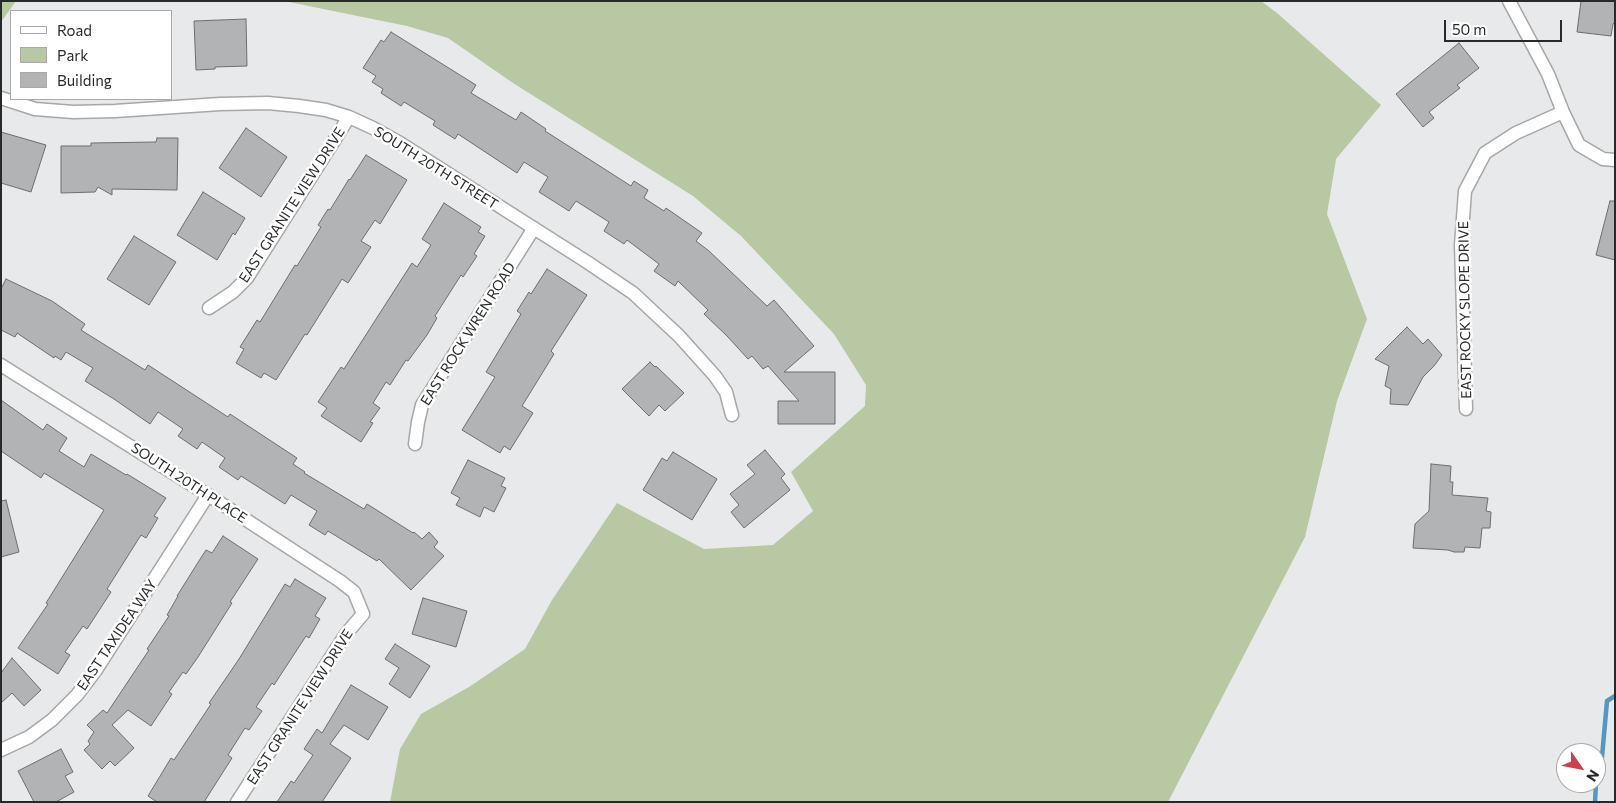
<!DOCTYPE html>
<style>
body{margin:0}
#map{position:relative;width:1616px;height:803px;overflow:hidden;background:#e8e9ea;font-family:Commissioner,sans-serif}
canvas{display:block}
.frame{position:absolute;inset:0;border:2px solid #282929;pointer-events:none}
.legend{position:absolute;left:10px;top:10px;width:162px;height:90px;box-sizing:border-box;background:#fff;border:1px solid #a9a9a9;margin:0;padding:6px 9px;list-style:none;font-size:15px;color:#282929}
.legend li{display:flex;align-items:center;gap:10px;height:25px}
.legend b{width:25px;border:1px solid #a9a9a9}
.north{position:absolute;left:1556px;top:743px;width:50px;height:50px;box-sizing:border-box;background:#fff;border:1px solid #a9a9a9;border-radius:50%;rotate:123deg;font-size:14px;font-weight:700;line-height:20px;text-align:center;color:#282929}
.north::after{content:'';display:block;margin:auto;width:18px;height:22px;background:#ce3e4d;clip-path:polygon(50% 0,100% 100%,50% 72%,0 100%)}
.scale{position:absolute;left:1444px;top:20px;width:118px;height:22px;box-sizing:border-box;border:2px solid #282929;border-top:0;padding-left:6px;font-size:15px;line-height:18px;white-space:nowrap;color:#282929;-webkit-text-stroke:4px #fff;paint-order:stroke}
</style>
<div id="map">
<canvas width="1616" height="803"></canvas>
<div class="frame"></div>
<ul class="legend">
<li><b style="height:6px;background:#fff"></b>Road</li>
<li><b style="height:14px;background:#b7c8a2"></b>Park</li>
<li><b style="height:14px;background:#b2b3b4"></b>Building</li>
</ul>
<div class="north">N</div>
<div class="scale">50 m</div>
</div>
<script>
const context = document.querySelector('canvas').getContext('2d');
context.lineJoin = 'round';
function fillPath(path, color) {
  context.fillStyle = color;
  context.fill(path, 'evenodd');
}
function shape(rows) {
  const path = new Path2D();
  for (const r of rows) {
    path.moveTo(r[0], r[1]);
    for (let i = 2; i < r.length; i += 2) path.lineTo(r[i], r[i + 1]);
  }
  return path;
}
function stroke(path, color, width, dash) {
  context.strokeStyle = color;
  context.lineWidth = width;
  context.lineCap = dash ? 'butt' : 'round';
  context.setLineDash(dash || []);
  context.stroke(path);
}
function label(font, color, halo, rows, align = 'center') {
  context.font = font + ' Commissioner,sans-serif';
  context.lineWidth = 5;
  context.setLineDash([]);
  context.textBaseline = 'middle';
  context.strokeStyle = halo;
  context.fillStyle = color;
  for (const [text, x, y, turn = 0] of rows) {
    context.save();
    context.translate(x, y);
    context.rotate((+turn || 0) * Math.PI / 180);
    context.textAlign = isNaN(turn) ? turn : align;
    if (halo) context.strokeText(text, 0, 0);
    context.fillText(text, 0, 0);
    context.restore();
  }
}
const green = shape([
 [1,1,16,1,1,22],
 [284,1,1261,1,1277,13,1381,105,1336,159,1327,214,1367,319,1337,401,1305,537,1168,802,390,802,400,749,421,714,469,687,525,649,552,600,617,503,704,549,773,545,813,511,791,472,865,406,866,385,834,334,741,236,693,196,513,83,448,38,407,26]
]);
const stream = shape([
 [1596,781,1602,757,1607,701,1615,696],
 [1595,802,1596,783]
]);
const building = shape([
 [1581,1,1615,1,1615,22,1613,24,1611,36,1577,32,1581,1],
 [246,19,247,66,215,67,215,69,196,70,194,21,246,19],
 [391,32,476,85,471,93,516,120,521,112,546,129,545,131,631,186,634,181,648,190,644,198,664,211,666,208,702,233,696,241,709,251,767,306,774,300,814,346,784,372,835,372,835,424,778,424,778,401,799,401,768,366,763,369,752,356,748,359,727,336,704,314,708,310,678,281,675,286,654,271,659,264,627,240,624,244,604,231,609,222,576,201,569,211,539,192,548,177,524,162,517,173,458,134,455,139,433,125,435,121,404,102,401,106,381,93,383,89,372,82,376,76,363,68,381,40,384,42,391,32],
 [1459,43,1479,68,1457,85,1460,88,1429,112,1434,118,1423,127,1396,94,1459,43],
 [246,128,287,157,261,197,219,168,246,128],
 [1,132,46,145,31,192,1,183,1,132],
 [157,138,178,138,177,190,112,189,112,195,98,187,95,192,61,193,61,146,91,146,91,143,156,142,157,138],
 [366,155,407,180,380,224,375,220,361,241,371,247,348,283,342,279,307,335,305,334,276,380,264,373,261,378,236,363,244,349,240,347,257,320,260,322,295,265,297,266,321,227,318,225,328,209,330,210,349,179,350,180,366,155],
 [203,192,245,218,235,235,233,233,217,260,177,235,203,192],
 [1610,201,1615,201,1615,260,1596,255,1610,201],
 [444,203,481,227,478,232,485,236,474,254,477,256,463,277,461,275,435,316,437,318,427,335,408,361,406,360,390,385,386,382,373,403,380,408,370,422,373,423,361,442,321,416,327,408,318,402,341,367,344,369,412,263,417,267,431,245,422,239,444,203],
 [134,236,176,262,149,305,107,279,134,236],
 [547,269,587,295,551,351,554,354,522,406,533,413,510,450,504,446,500,453,462,430,495,377,486,372,521,314,517,311,529,292,531,294,547,269],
 [6,279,52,301,85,324,81,330,145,370,148,365,228,417,230,414,297,458,293,464,305,472,304,473,364,509,367,504,413,533,414,532,422,539,429,532,438,542,434,547,444,556,411,590,379,559,377,561,328,531,325,535,309,525,317,511,291,495,285,504,241,476,238,480,219,467,225,458,202,442,197,449,178,436,183,429,158,412,150,424,114,399,85,381,93,368,66,352,61,360,55,356,54,358,17,333,15,337,1,330,1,289,6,279],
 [1407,327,1423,344,1428,339,1442,355,1434,366,1423,377,1408,405,1390,404,1391,389,1385,386,1389,366,1375,359,1407,327],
 [650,362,655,367,656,366,684,393,665,411,659,405,649,416,622,389,650,362],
 [1,400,43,430,47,424,67,438,59,451,84,467,91,454,126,475,127,474,166,498,154,516,158,518,146,538,141,535,107,589,111,592,87,629,83,626,65,652,70,655,58,674,18,648,48,604,46,603,104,510,44,473,41,478,1,451,1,400],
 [765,450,785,474,781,478,790,490,744,528,731,512,739,505,730,494,755,474,747,465,765,450],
 [673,452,717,479,692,520,643,490,662,458,667,461,673,452],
 [468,460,505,478,501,486,506,488,494,512,484,507,480,517,456,505,460,498,451,493,468,460],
 [1431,464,1451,466,1450,482,1453,482,1452,495,1488,498,1486,511,1491,512,1490,528,1482,528,1480,548,1465,547,1464,552,1454,552,1448,550,1413,548,1415,524,1429,511,1431,464],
 [6,500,19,552,1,557,1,501,6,500],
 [223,536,258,559,230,602,232,603,198,657,186,674,183,672,169,692,172,694,151,726,128,710,112,725,134,748,115,766,110,761,102,769,84,750,90,744,88,741,94,732,87,725,103,710,107,713,149,650,147,649,169,616,167,615,178,596,177,596,197,564,206,550,212,553,223,536],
 [295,579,326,598,315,616,320,619,309,638,306,636,274,685,272,683,256,707,262,711,249,730,245,728,228,755,232,758,204,802,157,802,148,796,171,758,174,760,211,704,209,703,239,659,285,584,290,587,295,579],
 [423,598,467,611,456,647,412,634,423,598],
 [395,644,430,666,410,698,389,684,399,668,385,659,395,644],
 [12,658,41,690,24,706,12,693,1,703,1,673,12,658],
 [351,685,388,707,368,740,344,725,330,744,351,758,322,802,277,802,291,781,294,783,313,755,304,749,317,729,322,733,351,685],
 [61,749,73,772,65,776,74,792,56,802,34,802,18,771,61,749]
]);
const street = shape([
 [1509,1,1548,74,1563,112,1579,145,1603,159,1615,160],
 [1,98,35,109,73,112,115,111,220,104,268,103,299,106,326,110,349,117,373,128,400,143,587,262,633,293,679,336,715,376,726,392,732,415],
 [209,308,233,292,247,278,349,117],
 [1,365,208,495,340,581,354,592,363,614,346,634,237,802],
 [1466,409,1461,245,1465,191,1485,153,1516,133,1563,112],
 [415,444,418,422,422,405,534,228],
 [1,750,29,737,52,720,77,695,96,670,208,495]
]);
const streetNames = [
 ["SOUTH 20TH STREET",436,168,32],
 ["EAST GRANITE VIEW DRIVE",292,205,-57],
 ["EAST ROCKY SLOPE DRIVE",1465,310,-91],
 ["EAST ROCK WREN ROAD",468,334,-58],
 ["SOUTH 20TH PLACE",189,483,33],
 ["EAST TAXIDEA WAY",117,635,-56],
 ["EAST GRANITE VIEW DRIVE",300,707,-57]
];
fillPath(green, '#b7c8a2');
stroke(stream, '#5298c0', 4.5);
fillPath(building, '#b2b3b4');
stroke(building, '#6d6e6f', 1);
stroke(street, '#a6a7a8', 15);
stroke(street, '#fff', 12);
label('14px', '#282929', '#fff', streetNames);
</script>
